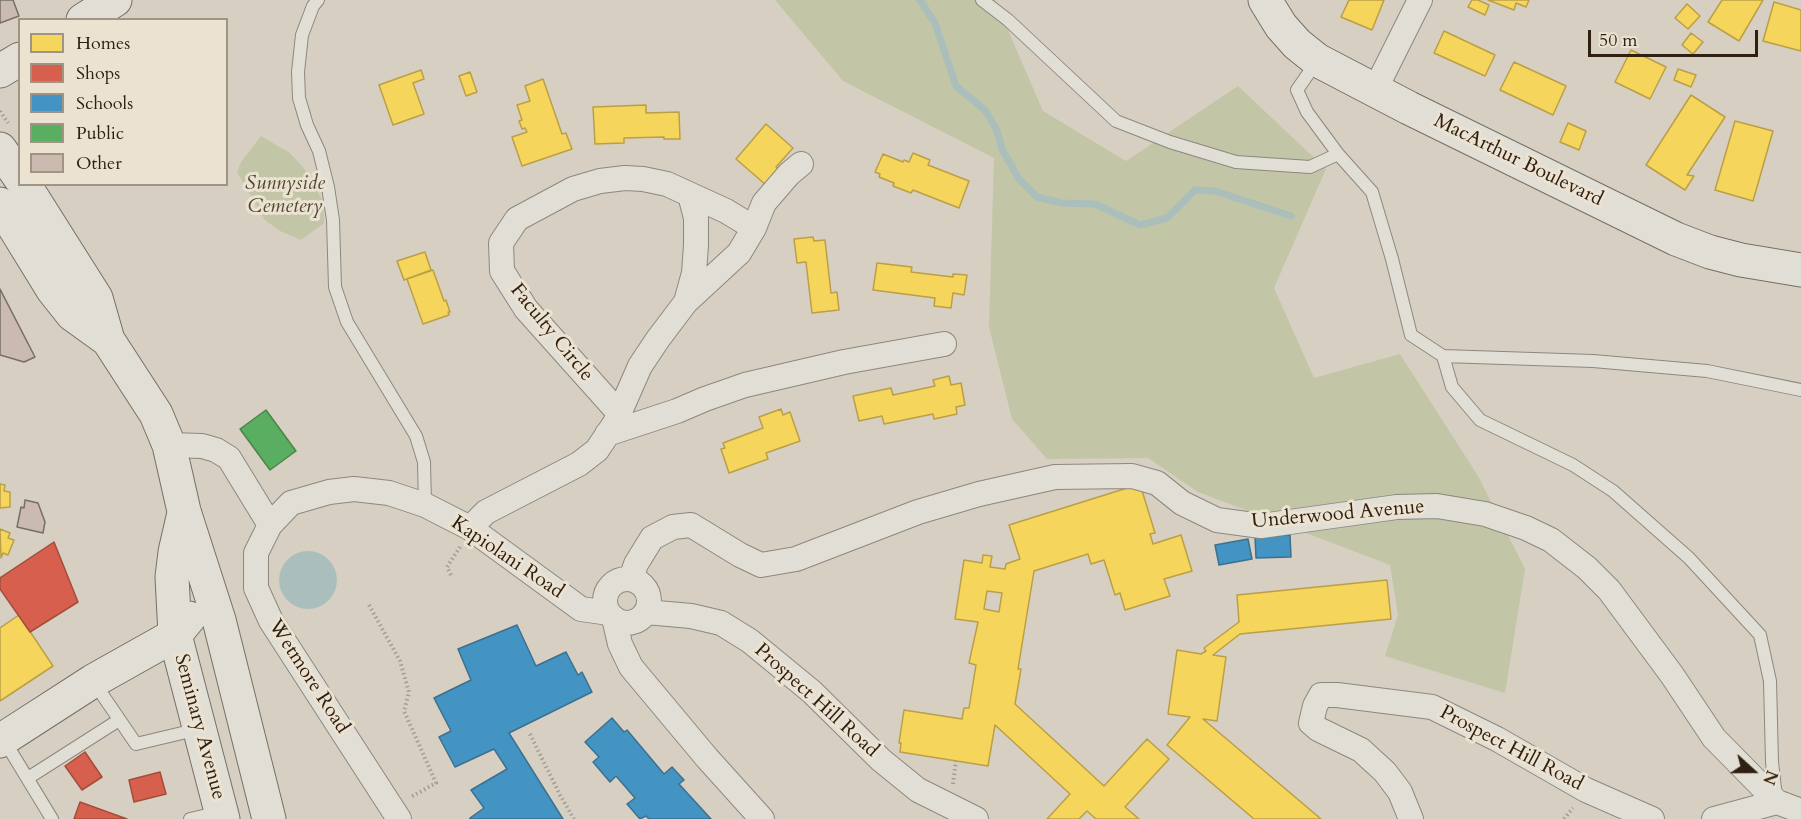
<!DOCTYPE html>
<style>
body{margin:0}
#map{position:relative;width:1801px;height:819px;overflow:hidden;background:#d7d0c2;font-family:Cardo,serif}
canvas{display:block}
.legend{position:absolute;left:18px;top:18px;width:210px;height:168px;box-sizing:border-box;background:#ebe2d2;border:2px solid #a09485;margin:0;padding:8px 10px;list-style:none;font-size:18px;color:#2f2012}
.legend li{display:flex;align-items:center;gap:12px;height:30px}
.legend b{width:30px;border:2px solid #a09485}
.north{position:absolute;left:1723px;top:741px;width:60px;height:60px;-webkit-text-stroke:4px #ebe2d2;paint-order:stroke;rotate:111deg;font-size:16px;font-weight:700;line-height:24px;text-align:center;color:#2f2012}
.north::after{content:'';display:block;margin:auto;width:21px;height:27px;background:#2f2012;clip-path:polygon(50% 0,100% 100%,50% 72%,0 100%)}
.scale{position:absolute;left:1588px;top:30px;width:170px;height:27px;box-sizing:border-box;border:3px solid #2f2012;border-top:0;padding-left:8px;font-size:18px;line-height:21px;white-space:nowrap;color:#2f2012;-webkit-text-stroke:4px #ebe2d2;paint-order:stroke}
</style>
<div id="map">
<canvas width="1801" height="819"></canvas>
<ul class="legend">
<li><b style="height:16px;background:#f6d55c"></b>Homes</li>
<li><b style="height:16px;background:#d6604d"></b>Shops</li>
<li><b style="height:16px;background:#4393c3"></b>Schools</li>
<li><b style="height:16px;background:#5aae61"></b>Public</li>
<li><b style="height:16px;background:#cabaaf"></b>Other</li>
</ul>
<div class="north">N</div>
<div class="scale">50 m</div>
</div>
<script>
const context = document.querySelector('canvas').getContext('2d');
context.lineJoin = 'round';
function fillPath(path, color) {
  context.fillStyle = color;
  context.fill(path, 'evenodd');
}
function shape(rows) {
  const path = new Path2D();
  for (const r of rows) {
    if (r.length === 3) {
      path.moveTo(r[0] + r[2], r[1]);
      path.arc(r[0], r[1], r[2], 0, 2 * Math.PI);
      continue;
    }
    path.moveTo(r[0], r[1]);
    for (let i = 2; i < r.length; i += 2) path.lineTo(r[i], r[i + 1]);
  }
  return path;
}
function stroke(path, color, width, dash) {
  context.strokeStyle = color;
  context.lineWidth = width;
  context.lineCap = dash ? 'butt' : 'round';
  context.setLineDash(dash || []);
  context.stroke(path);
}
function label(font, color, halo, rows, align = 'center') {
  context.font = font + ' Cardo,serif';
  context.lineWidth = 6;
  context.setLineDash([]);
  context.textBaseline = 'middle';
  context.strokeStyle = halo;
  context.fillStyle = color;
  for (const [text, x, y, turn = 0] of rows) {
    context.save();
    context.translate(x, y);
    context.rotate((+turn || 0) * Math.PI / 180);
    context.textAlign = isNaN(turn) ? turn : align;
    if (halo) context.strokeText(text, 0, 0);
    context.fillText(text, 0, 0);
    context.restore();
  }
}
const green = shape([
 [775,0,995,0,1043,111,1126,161,1238,86,1326,169,1274,288,1314,378,1400,354,1478,476,1525,569,1505,693,1385,656,1398,615,1390,565,1198,492,1148,458,1047,459,1012,419,989,327,994,158,843,81],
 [261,136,290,153,303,167,323,201,324,223,301,240,280,231,265,220,237,172,241,162]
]);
const water = shape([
 [308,580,29]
]);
const homes = shape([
 [1349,0,1384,0,1372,30,1341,17,1349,0],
 [1472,0,1478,0,1489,5,1485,15,1468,7,1472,0],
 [1488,0,1529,0,1526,7,1516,3,1514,10,1488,0],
 [1722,0,1763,0,1739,41,1708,22,1722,0],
 [1774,2,1801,10,1801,51,1763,41,1774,2],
 [1687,4,1700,16,1688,29,1675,18,1687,4],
 [1444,31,1495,55,1485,76,1434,53,1444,31],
 [1691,33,1703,42,1693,54,1682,45,1691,33],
 [1631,50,1666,67,1650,99,1615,82,1631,50],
 [1514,62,1566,86,1553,115,1500,90,1514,62],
 [1678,69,1696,75,1691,87,1674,80,1678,69],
 [421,70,424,79,413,83,424,114,393,125,379,85,421,70],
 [470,72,477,92,466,96,459,76,470,72],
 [543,79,562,134,566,133,572,149,522,166,512,137,527,132,525,128,522,129,519,121,522,120,517,105,530,101,525,86,543,79],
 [1691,95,1725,117,1687,175,1694,176,1685,190,1646,165,1691,95],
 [646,105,646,113,679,112,680,139,664,139,664,137,624,138,624,143,595,144,593,107,646,105],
 [1735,121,1773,131,1753,201,1715,190,1735,121],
 [1568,123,1586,131,1579,150,1560,142,1568,123],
 [766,124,793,148,776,167,780,170,766,185,736,159,766,124],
 [913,153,930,160,928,165,969,181,959,208,913,190,911,193,893,186,894,183,879,177,880,174,875,172,883,154,903,162,904,160,909,162,913,153],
 [813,237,814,241,825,240,831,293,837,292,839,310,812,313,806,262,797,263,794,239,813,237],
 [425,252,431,270,404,280,397,261,425,252],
 [877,263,912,267,911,272,953,277,953,274,967,275,964,295,953,293,951,308,934,306,935,298,873,290,877,263],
 [433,270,444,301,446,300,450,312,448,312,449,315,423,324,407,279,433,270],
 [949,376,951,385,961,383,965,405,956,407,957,414,934,419,933,414,884,424,882,416,859,421,853,396,891,388,893,395,935,386,933,380,949,376],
 [781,409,783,415,790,412,800,441,766,453,768,459,729,473,721,449,725,448,723,443,763,428,759,417,781,409],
 [0,484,5,485,4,491,10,492,10,507,0,508,0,484],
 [1140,484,1155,533,1150,534,1153,544,1181,535,1192,571,1164,579,1170,596,1125,610,1120,593,1115,595,1104,560,1091,564,1088,554,1034,571,1018,669,1021,669,1015,704,1104,786,1147,739,1169,759,1125,807,1139,819,1096,819,1087,811,1079,819,1047,819,1070,794,995,725,988,766,900,752,901,743,899,743,904,710,962,719,964,708,969,708,976,665,969,663,978,622,955,619,964,560,982,563,983,555,992,556,990,567,1005,569,1006,564,1020,559,1009,525,1140,484],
 [987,591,1002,593,999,612,984,609,987,591],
 [0,529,10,533,8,538,14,540,8,555,3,553,1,558,0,529],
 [1387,580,1391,619,1240,634,1213,655,1226,657,1217,721,1203,719,1321,819,1254,819,1167,745,1190,717,1168,714,1177,650,1201,654,1206,651,1204,648,1239,622,1237,595,1387,580],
 [19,615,53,666,0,701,0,628,19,615]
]);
const shops = shape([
 [54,542,78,602,30,632,0,589,0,578,54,542],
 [85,752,102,777,82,790,65,766,85,752],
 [160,772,166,794,134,802,129,780,160,772],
 [80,802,127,819,74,819,80,802]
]);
const schools = shape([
 [1290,535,1291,557,1256,558,1255,537,1290,535],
 [1248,539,1252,559,1219,565,1215,545,1248,539],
 [517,625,536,666,566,652,578,675,582,672,592,692,509,733,563,819,470,819,470,818,484,808,471,790,507,769,494,749,455,767,439,737,451,731,434,698,471,680,458,649,517,625],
 [612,718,624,732,627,730,664,774,672,767,684,780,679,784,711,819,649,819,646,816,640,819,627,804,635,798,616,776,610,782,593,762,599,757,585,742,612,718]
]);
const public = shape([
 [266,410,296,451,270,470,240,429,266,410]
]);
const stream = shape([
 [920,0,935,23,956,86,986,111,997,131,1002,149,1019,179,1037,197,1062,203,1095,204,1140,225,1167,218,1195,190,1215,191,1291,216]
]);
const building = shape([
 [0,0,13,0,19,16,0,23,0,0],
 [0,289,35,357,24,362,0,355,0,289],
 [25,500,38,503,45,522,43,533,17,527,21,507,24,508,25,500]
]);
const path = shape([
 [0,111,8,123],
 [451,575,447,567,460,547],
 [369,605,400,661,409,692,404,711,436,783,411,797],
 [530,734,560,795,574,819],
 [953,784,956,761],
 [1564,819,1573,808]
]);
const lane = shape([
 [318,0,313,6,302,35,298,72,299,98,307,125,319,151,328,187,333,220,335,287,347,322,416,436,424,462,425,505],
 [982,0,1008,20,1116,121,1170,142,1236,162,1310,167,1338,154],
 [1317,61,1297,90,1307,112,1338,154,1372,192,1392,259,1411,335,1443,356,1593,361,1707,371,1801,390],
 [1443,356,1452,387,1480,420,1573,465,1613,491,1689,558,1760,635,1770,681,1772,762,1776,797],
 [93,681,136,744,199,729],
 [4,740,52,819],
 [28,778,119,720],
 [190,819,220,812]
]);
const street = shape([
 [1375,90,1420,0],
 [686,302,694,273,696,245,696,218,690,195],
 [619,413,526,309,502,271,501,243,517,219,573,189,600,181,625,178,643,179,667,184,726,211,754,228],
 [607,434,677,411,705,399,745,385,844,362,944,344],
 [169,445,202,446,216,450,229,458,270,525],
 [470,528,486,512,579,464,597,450,615,423,640,366,658,339,686,302,739,253,754,228,764,203,789,174,801,164],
 [631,579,636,564,652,538,673,527,691,525,740,555,761,565,796,559,918,512,979,494,1055,477,1132,476,1157,483,1182,503,1217,520,1261,526,1397,507,1437,506,1485,514,1526,528,1551,540,1587,568,1609,590,1672,675,1714,738,1777,802,1801,811],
 [627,601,22],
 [646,612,691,616,721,623,750,641,812,692,881,760,918,790,976,819],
 [614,618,620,644,631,667,707,758,762,819],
 [399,819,271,621,256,588,256,553,270,525,291,503,329,492,354,489,389,493,425,505,470,528,581,609,609,613],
 [1411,819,1400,792,1385,772,1361,750,1318,729,1311,723,1315,706,1321,695,1337,695,1432,707,1497,739,1586,790,1652,819],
 [1714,819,1777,802]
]);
const secondary = shape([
 [1265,0,1281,26,1297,44,1317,60,1409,108,1676,239,1710,252,1741,260,1801,270],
 [83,20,115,0],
 [0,71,20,59],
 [0,149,20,178],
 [24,184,96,298,108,340,156,414,169,445,184,511,219,620,269,819],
 [0,204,53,290,72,314,108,340],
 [184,513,175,552,172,577,175,635,223,819],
 [0,741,93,681,175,635,189,618]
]);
const streetNames = [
 ["MacArthur Boulevard",1518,161,26],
 ["Faculty Circle",551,333,51],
 ["Underwood Avenue",1338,515,-5],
 ["Kapiolani Road",507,558,34],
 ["Wetmore Road",308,677,57],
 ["Prospect Hill Road",816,701,42],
 ["Seminary Avenue",199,727,75],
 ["Prospect Hill Road",1511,749,28]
];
const parkNames = [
 ["Sunnyside",285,184],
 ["Cemetery",285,207]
];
fillPath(green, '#c2c5a6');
fillPath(water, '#aabebb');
fillPath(homes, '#f6d55c');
stroke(homes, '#ba9f46', 1.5);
fillPath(shops, '#d6604d');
stroke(shops, '#a44d3b', 1.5);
fillPath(schools, '#4393c3');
stroke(schools, '#3d708e', 1.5);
fillPath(public, '#5aae61');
stroke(public, '#4d8349', 1.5);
stroke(stream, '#aabebb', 7);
fillPath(building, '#cabaaf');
stroke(building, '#766f66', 1.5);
stroke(lane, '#8d877e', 14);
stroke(street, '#8d877e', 26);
stroke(secondary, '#766f66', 35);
stroke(path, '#a19c96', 4, [1.5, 3]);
stroke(lane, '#e1ded6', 12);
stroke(street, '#e1ded6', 24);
stroke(secondary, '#e1ded6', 33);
label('20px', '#2f2012', '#ebe2d2', streetNames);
label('italic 20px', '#504732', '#ebe2d2', parkNames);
</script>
